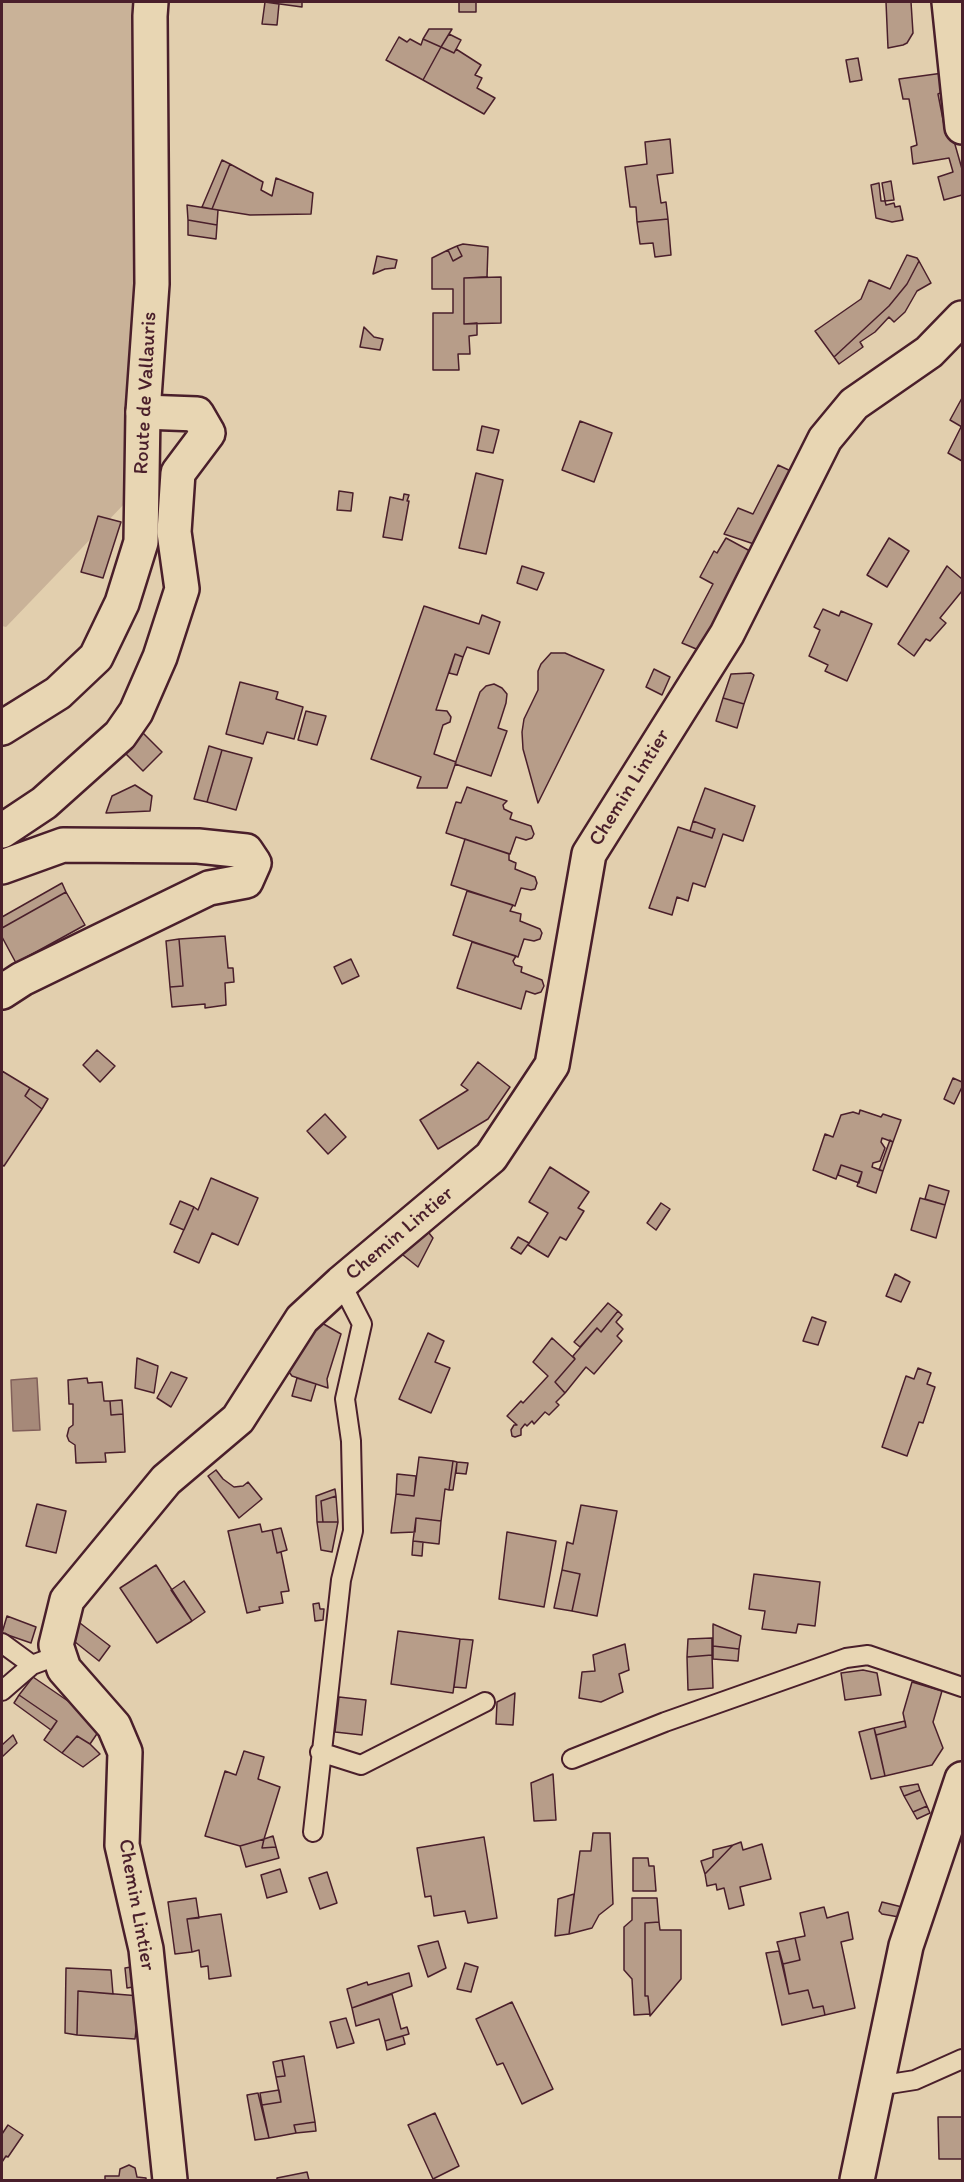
<!DOCTYPE html>
<style>
body{margin:0}
#map{position:relative;width:964px;height:2182px;overflow:hidden;background:#e2cfae;font-family:Itim,sans-serif}
canvas{display:block}
.frame{position:absolute;inset:0;border:3px solid #4a1f2b;pointer-events:none}
</style>
<div id="map">
<canvas width="964" height="2182"></canvas>
<div class="frame"></div>
</div>
<script>
const context = document.querySelector('canvas').getContext('2d');
context.lineJoin = 'round';
function fillPath(path, color) {
  context.fillStyle = color;
  context.fill(path, 'evenodd');
}
function shape(rows) {
  const path = new Path2D();
  for (const r of rows) {
    path.moveTo(r[0], r[1]);
    for (let i = 2; i < r.length; i += 2) path.lineTo(r[i], r[i + 1]);
  }
  return path;
}
function stroke(path, color, width, dash) {
  context.strokeStyle = color;
  context.lineWidth = width;
  context.lineCap = dash ? 'butt' : 'round';
  context.setLineDash(dash || []);
  context.stroke(path);
}
function label(font, color, halo, rows, align = 'center') {
  context.font = font + ' Itim,sans-serif';
  context.lineWidth = 4.5;
  context.setLineDash([]);
  context.textBaseline = 'middle';
  context.strokeStyle = halo;
  context.fillStyle = color;
  for (const [text, x, y, turn = 0] of rows) {
    context.save();
    context.translate(x, y);
    context.rotate((+turn || 0) * Math.PI / 180);
    context.textAlign = isNaN(turn) ? turn : align;
    if (halo) context.strokeText(text, 0, 0);
    context.fillText(text, 0, 0);
    context.restore();
  }
}
const green = shape([
 [2,2,164,2,127,501,6,627,2,626]
]);
const water = shape([
 [37,1378,40,1430,13,1431,11,1380,37,1378]
]);
const building = shape([
 [265,2,279,4,277,25,262,24,265,2],
 [265,2,302,2,302,7,265,2],
 [459,2,486,2,476,2,476,12,459,12,459,2],
 [886,2,911,2,913,33,907,43,903,45,888,48,886,2],
 [429,29,452,29,441,47,423,39,429,29],
 [449,34,461,40,454,53,441,47,449,34],
 [399,37,407,42,410,39,421,45,423,39,441,47,423,80,386,60,399,37],
 [441,47,454,53,456,49,481,65,475,75,482,78,477,88,495,98,484,114,423,80,441,47],
 [858,58,862,80,850,82,846,60,858,58],
 [943,73,945,91,938,94,946,135,948,132,952,134,962,169,962,195,944,200,938,177,953,172,949,158,913,164,911,147,917,145,909,99,903,99,899,79,943,73],
 [670,139,673,173,657,175,661,203,666,202,668,219,637,222,636,207,630,207,625,167,647,164,645,142,670,139],
 [222,160,230,164,212,209,202,207,222,160],
 [230,164,263,182,261,190,272,196,276,178,313,193,311,214,250,215,212,209,230,164],
 [891,181,894,200,885,201,882,183,891,181],
 [879,183,881,201,885,201,886,205,894,203,895,207,900,206,903,220,892,222,876,218,871,185,879,183],
 [187,205,218,210,217,225,188,220,187,205],
 [668,219,671,255,655,257,653,243,640,244,637,222,668,219],
 [188,220,217,225,216,239,188,235,188,220],
 [463,244,488,247,487,277,464,278,464,324,477,323,477,335,469,336,470,354,458,354,459,370,433,370,433,313,453,313,453,289,432,289,432,258,448,250,453,261,462,256,457,246,463,244],
 [457,246,462,256,453,261,448,250,457,246],
 [907,255,917,258,919,261,907,284,889,306,834,357,815,331,861,299,869,280,890,289,907,255],
 [377,256,397,260,395,268,385,269,373,274,377,256],
 [919,261,931,283,917,291,905,312,894,322,889,317,875,332,860,342,863,347,839,364,834,357,889,306,907,284,919,261],
 [501,277,501,323,464,324,464,278,501,277],
 [364,327,374,337,383,339,380,350,360,347,364,327],
 [962,398,962,427,950,420,962,398],
 [580,421,612,433,594,482,562,470,580,421],
 [962,425,962,461,948,453,962,425],
 [482,426,499,430,493,453,477,450,482,426],
 [778,465,795,473,754,544,724,534,738,508,753,514,778,465],
 [476,473,503,480,486,554,459,548,476,473],
 [339,491,353,493,351,511,337,510,339,491],
 [404,494,409,495,407,501,409,501,402,540,383,537,390,497,403,500,404,494],
 [98,516,121,522,103,578,81,572,98,516],
 [726,538,750,551,741,567,744,569,701,651,682,643,713,584,700,577,714,551,717,553,726,538],
 [889,538,909,551,887,587,867,575,889,538],
 [522,566,544,573,537,590,517,583,522,566],
 [947,566,962,579,962,591,940,618,946,623,930,641,926,639,914,656,898,644,947,566],
 [424,606,479,624,482,615,500,622,489,654,467,647,463,657,455,654,436,710,447,711,451,717,450,722,443,725,434,754,456,762,447,788,417,788,421,777,371,759,424,606],
 [823,609,839,616,841,611,872,624,847,681,825,671,828,665,809,656,820,630,814,627,823,609],
 [551,653,565,653,604,670,538,803,523,749,522,732,524,719,538,690,538,671,541,664,551,653],
 [455,654,463,657,457,675,449,673,455,654],
 [654,669,670,677,662,695,646,687,654,669],
 [751,673,754,675,744,704,723,698,731,674,751,673],
 [240,682,278,692,276,699,303,707,294,739,267,732,263,744,226,734,240,682],
 [494,684,502,688,507,694,506,703,498,728,507,731,491,776,455,764,480,692,486,686,494,684],
 [723,698,744,704,737,728,716,721,723,698],
 [306,711,326,716,317,745,298,740,306,711],
 [142,732,162,752,143,771,123,751,142,732],
 [209,746,222,750,207,802,194,799,209,746],
 [222,750,252,758,236,810,207,802,222,750],
 [135,785,152,796,150,811,106,813,112,796,135,785],
 [467,787,507,801,503,805,504,809,512,813,510,819,531,826,534,834,532,838,526,840,516,837,510,854,446,833,456,802,461,803,467,787],
 [705,788,755,806,743,841,723,834,705,887,693,883,688,901,677,897,672,915,649,908,678,827,712,838,715,829,693,821,705,788],
 [693,821,715,829,712,838,690,831,693,821],
 [465,839,509,854,509,860,516,863,515,869,535,877,537,883,535,889,531,890,521,888,515,906,451,885,465,839],
 [62,883,66,892,2,928,2,917,62,883],
 [467,891,513,905,510,911,521,914,520,921,540,929,542,933,540,939,534,941,524,939,518,957,453,935,467,891],
 [66,892,85,925,16,963,2,937,2,928,66,892],
 [225,936,228,968,233,968,234,982,225,983,226,1005,205,1008,205,1004,172,1007,170,987,183,986,179,939,225,936],
 [179,939,183,986,170,987,166,941,179,939],
 [472,942,516,956,513,961,515,965,522,967,521,972,542,980,544,986,541,992,535,994,526,991,521,1009,457,988,472,942],
 [351,959,359,976,342,984,334,967,351,959],
 [97,1050,115,1066,100,1082,83,1065,97,1050],
 [478,1062,510,1087,488,1119,438,1149,420,1120,468,1090,461,1085,478,1062],
 [2,1071,30,1088,25,1096,42,1109,4,1166,2,1165,2,1071],
 [953,1078,962,1082,962,1087,954,1104,944,1099,953,1078],
 [30,1088,48,1099,42,1109,25,1096,30,1088],
 [860,1110,881,1117,883,1114,901,1120,893,1142,882,1138,881,1142,885,1148,880,1161,873,1163,872,1167,883,1171,876,1193,857,1186,862,1172,841,1165,836,1179,813,1170,825,1134,833,1137,841,1115,853,1112,859,1114,860,1110],
 [325,1114,346,1137,328,1154,307,1131,325,1114],
 [890,1140,893,1142,883,1171,879,1170,890,1140],
 [841,1165,862,1172,859,1183,838,1175,841,1165],
 [550,1167,589,1192,578,1208,584,1211,566,1240,560,1237,548,1257,528,1245,548,1213,529,1202,550,1167],
 [211,1178,258,1198,238,1245,212,1233,199,1263,174,1252,194,1207,198,1210,211,1178],
 [929,1185,949,1191,945,1205,925,1199,929,1185],
 [920,1198,945,1205,936,1238,911,1230,920,1198],
 [180,1201,194,1207,184,1230,170,1224,180,1201],
 [661,1203,670,1209,656,1230,647,1223,661,1203],
 [425,1228,433,1238,418,1267,398,1251,425,1228],
 [518,1237,529,1243,521,1254,511,1248,518,1237],
 [895,1274,910,1282,901,1302,886,1296,895,1274],
 [608,1303,618,1311,601,1332,597,1328,580,1347,574,1342,608,1303],
 [618,1311,622,1315,616,1322,623,1329,617,1336,622,1341,594,1374,586,1367,565,1393,555,1382,575,1359,573,1356,597,1328,601,1332,618,1311],
 [812,1317,826,1322,818,1345,803,1341,812,1317],
 [315,1319,341,1334,327,1379,328,1388,292,1376,289,1372,315,1319],
 [428,1333,444,1341,435,1362,450,1368,431,1413,399,1399,428,1333],
 [552,1338,575,1359,555,1382,565,1393,556,1402,559,1405,549,1415,545,1412,534,1424,532,1421,527,1426,525,1424,521,1429,521,1435,515,1437,512,1436,511,1430,514,1425,517,1425,507,1416,521,1401,523,1403,548,1376,533,1362,552,1338],
 [137,1358,158,1366,154,1393,135,1388,137,1358],
 [918,1368,931,1373,927,1384,935,1387,923,1423,919,1422,907,1456,882,1447,906,1376,914,1379,918,1368],
 [171,1372,187,1378,171,1407,157,1398,171,1372],
 [87,1378,88,1383,102,1382,104,1401,110,1401,111,1415,123,1414,125,1452,105,1453,106,1462,76,1463,75,1445,69,1441,67,1436,69,1428,73,1425,73,1404,69,1404,68,1380,87,1378],
 [297,1378,316,1384,311,1401,292,1396,297,1378],
 [122,1400,123,1414,111,1415,110,1401,122,1400],
 [419,1457,453,1461,449,1490,445,1489,441,1521,416,1518,415,1532,391,1533,396,1494,414,1496,419,1457],
 [453,1461,457,1462,453,1490,449,1490,453,1461],
 [457,1462,468,1463,466,1474,456,1473,457,1462],
 [216,1470,223,1479,234,1487,243,1486,248,1482,262,1499,239,1518,208,1476,216,1470],
 [397,1474,416,1476,414,1496,396,1494,397,1474],
 [335,1489,336,1496,321,1501,323,1522,317,1522,316,1496,335,1489],
 [336,1496,338,1522,323,1522,321,1501,336,1496],
 [37,1504,66,1511,56,1553,26,1546,37,1504],
 [581,1505,617,1511,597,1616,572,1611,580,1574,562,1570,567,1542,573,1544,581,1505],
 [416,1518,441,1521,439,1544,413,1541,416,1518],
 [317,1522,338,1522,332,1552,321,1550,317,1522],
 [260,1524,262,1532,272,1530,277,1553,281,1552,289,1591,281,1592,283,1603,259,1607,260,1610,247,1613,228,1531,260,1524],
 [281,1528,287,1550,277,1553,272,1530,281,1528],
 [507,1532,556,1541,544,1607,499,1599,507,1532],
 [413,1541,423,1542,422,1556,412,1555,413,1541],
 [156,1565,192,1621,157,1643,120,1588,156,1565],
 [562,1570,580,1574,572,1611,554,1608,562,1570],
 [754,1574,820,1582,815,1626,798,1624,796,1633,762,1629,765,1611,749,1609,754,1574],
 [184,1581,205,1612,192,1621,171,1590,184,1581],
 [319,1603,320,1609,324,1609,323,1620,315,1621,313,1604,319,1603],
 [7,1616,36,1627,31,1643,2,1633,7,1616],
 [76,1620,110,1646,99,1661,65,1634,76,1620],
 [713,1624,741,1636,739,1649,713,1646,713,1624],
 [398,1631,460,1639,453,1693,391,1684,398,1631],
 [712,1638,712,1655,687,1657,688,1639,712,1638],
 [460,1639,473,1640,466,1688,454,1687,460,1639],
 [625,1644,629,1670,619,1674,623,1692,601,1702,579,1698,582,1672,595,1671,593,1655,625,1644],
 [713,1646,739,1649,738,1661,713,1659,713,1646],
 [712,1655,713,1688,688,1690,687,1657,712,1655],
 [863,1670,877,1673,881,1695,845,1700,841,1673,863,1670],
 [33,1677,103,1725,90,1744,77,1736,62,1753,44,1740,57,1721,19,1695,33,1677],
 [912,1682,942,1691,933,1722,943,1748,932,1765,885,1776,876,1735,906,1727,903,1713,912,1682],
 [515,1693,513,1725,496,1724,497,1702,515,1693],
 [19,1695,57,1721,51,1730,14,1703,19,1695],
 [339,1697,366,1700,362,1735,335,1732,339,1697],
 [905,1721,906,1727,876,1735,874,1728,905,1721],
 [874,1728,885,1776,871,1779,859,1732,874,1728],
 [13,1735,17,1743,2,1757,2,1745,13,1735],
 [77,1736,90,1744,100,1754,83,1767,62,1753,77,1736],
 [244,1751,264,1757,258,1779,280,1787,264,1839,240,1846,205,1836,225,1771,236,1775,244,1751],
 [553,1774,556,1820,534,1821,531,1783,553,1774],
 [918,1784,920,1790,904,1796,900,1787,918,1784],
 [920,1790,927,1806,913,1812,904,1796,920,1790],
 [927,1806,930,1813,917,1819,913,1812,927,1806],
 [593,1833,610,1833,613,1904,599,1915,592,1928,569,1934,580,1851,591,1851,593,1833],
 [273,1836,276,1847,262,1848,264,1839,273,1836],
 [484,1837,497,1918,468,1923,465,1911,434,1916,431,1896,425,1897,417,1848,484,1837],
 [264,1839,262,1848,276,1847,279,1858,246,1867,240,1846,264,1839],
 [741,1842,743,1850,762,1844,771,1879,740,1887,744,1905,729,1909,724,1888,717,1890,716,1884,707,1886,705,1874,733,1845,741,1842],
 [733,1845,705,1874,701,1861,713,1857,713,1850,733,1845],
 [633,1858,648,1858,649,1866,654,1866,656,1891,633,1891,633,1858],
 [280,1869,287,1892,267,1898,261,1875,280,1869],
 [327,1872,337,1903,320,1909,309,1878,327,1872],
 [574,1894,569,1934,555,1936,558,1899,574,1894],
 [196,1898,199,1918,187,1919,192,1952,175,1954,168,1902,196,1898],
 [632,1898,657,1898,659,1922,645,1923,645,1996,648,1996,650,2014,634,2015,632,1979,624,1970,624,1927,632,1920,632,1898],
 [882,1902,902,1907,899,1917,882,1914,879,1911,882,1902],
 [824,1907,827,1918,848,1912,853,1939,841,1942,855,2008,825,2015,823,2006,813,2008,808,1990,789,1994,783,1964,800,1960,795,1938,805,1936,800,1913,824,1907],
 [221,1914,231,1976,209,1979,208,1966,201,1967,199,1950,192,1952,187,1919,221,1914],
 [659,1922,660,1930,681,1930,681,1979,650,2016,648,1996,645,1996,645,1923,659,1922],
 [795,1938,800,1960,783,1964,777,1942,795,1938],
 [438,1941,446,1968,428,1977,418,1946,438,1941],
 [779,1951,789,1994,808,1990,813,2008,823,2006,825,2015,782,2025,766,1953,779,1951],
 [465,1963,478,1967,471,1992,457,1989,465,1963],
 [137,1966,139,1986,127,1988,125,1968,137,1966],
 [66,1968,111,1970,113,1994,78,1991,77,2035,65,2033,66,1968],
 [409,1973,412,1986,352,2008,347,1989,367,1982,368,1985,409,1973],
 [78,1991,140,1996,135,2039,77,2035,78,1991],
 [392,1994,401,2029,407,2027,409,2034,385,2041,379,2019,356,2026,352,2008,392,1994],
 [512,2002,553,2089,522,2104,503,2063,497,2065,476,2019,512,2002],
 [346,2018,354,2043,337,2048,330,2022,346,2018],
 [403,2036,405,2044,387,2050,385,2041,403,2036],
 [304,2056,315,2122,294,2125,296,2133,269,2138,262,2105,281,2102,276,2077,285,2076,282,2060,304,2056],
 [282,2060,285,2076,276,2077,273,2062,282,2060],
 [279,2090,281,2102,262,2105,260,2093,279,2090],
 [258,2093,269,2138,255,2140,247,2095,258,2093],
 [435,2113,459,2166,433,2179,408,2125,435,2113],
 [938,2117,962,2117,962,2159,939,2159,938,2117],
 [315,2122,316,2131,296,2133,294,2125,315,2122],
 [8,2125,23,2135,8,2157,6,2156,2,2162,2,2134,8,2125],
 [129,2165,135,2168,137,2177,146,2178,146,2180,105,2180,105,2176,119,2176,120,2169,129,2165],
 [307,2172,309,2180,277,2180,277,2178,307,2172]
]);
const service = shape([
 [2,1643,32,1665,59,1655],
 [2,1691,32,1665],
 [320,1752,361,1765,485,1702],
 [572,1759,665,1722,846,1658,868,1655,962,1687],
 [313,1832,341,1580,353,1531,351,1441,345,1399,362,1324,341,1283],
 [877,2086,915,2080,962,2059]
]);
const minor = shape([
 [949,2,962,127],
 [2,831,44,803,120,735,136,712,160,657,182,589,174,532,178,473,208,433,197,414,143,412],
 [2,867,63,845,198,846,246,851,254,863,246,881,209,888,22,979,2,992],
 [170,2180,146,1949,122,1845,125,1752,114,1726,64,1669,56,1645,67,1600,166,1480,238,1419,302,1319,341,1283,491,1157,552,1065,589,854,727,634,825,439,854,404,929,352,962,318],
 [857,2180,906,1946,962,1779]
]);
const secondary = shape([
 [2,728,58,693,96,657,122,603,141,542,143,412,152,284,150,16,151,2]
]);
const streetNames = [
 ["Route de Vallauris",146,393,-87],
 ["Chemin Lintier",630,788,-58],
 ["Chemin Lintier",400,1234,-40],
 ["Chemin Lintier",136,1905,80]
];
fillPath(green, '#c9b298');
fillPath(water, '#a68979');
stroke(water, '#815f5a', 1.5);
fillPath(building, '#b79d89');
stroke(building, '#4a1f2b', 1.5);
stroke(service, '#4a1f2b', 22);
stroke(minor, '#4a1f2b', 38);
stroke(secondary, '#4a1f2b', 38);
stroke(service, '#e8d6b3', 18);
stroke(minor, '#e8d6b3', 33);
stroke(secondary, '#e8d6b3', 33);
label('21px', '#4a1f2b', '#e8d6b3', streetNames);
</script>
